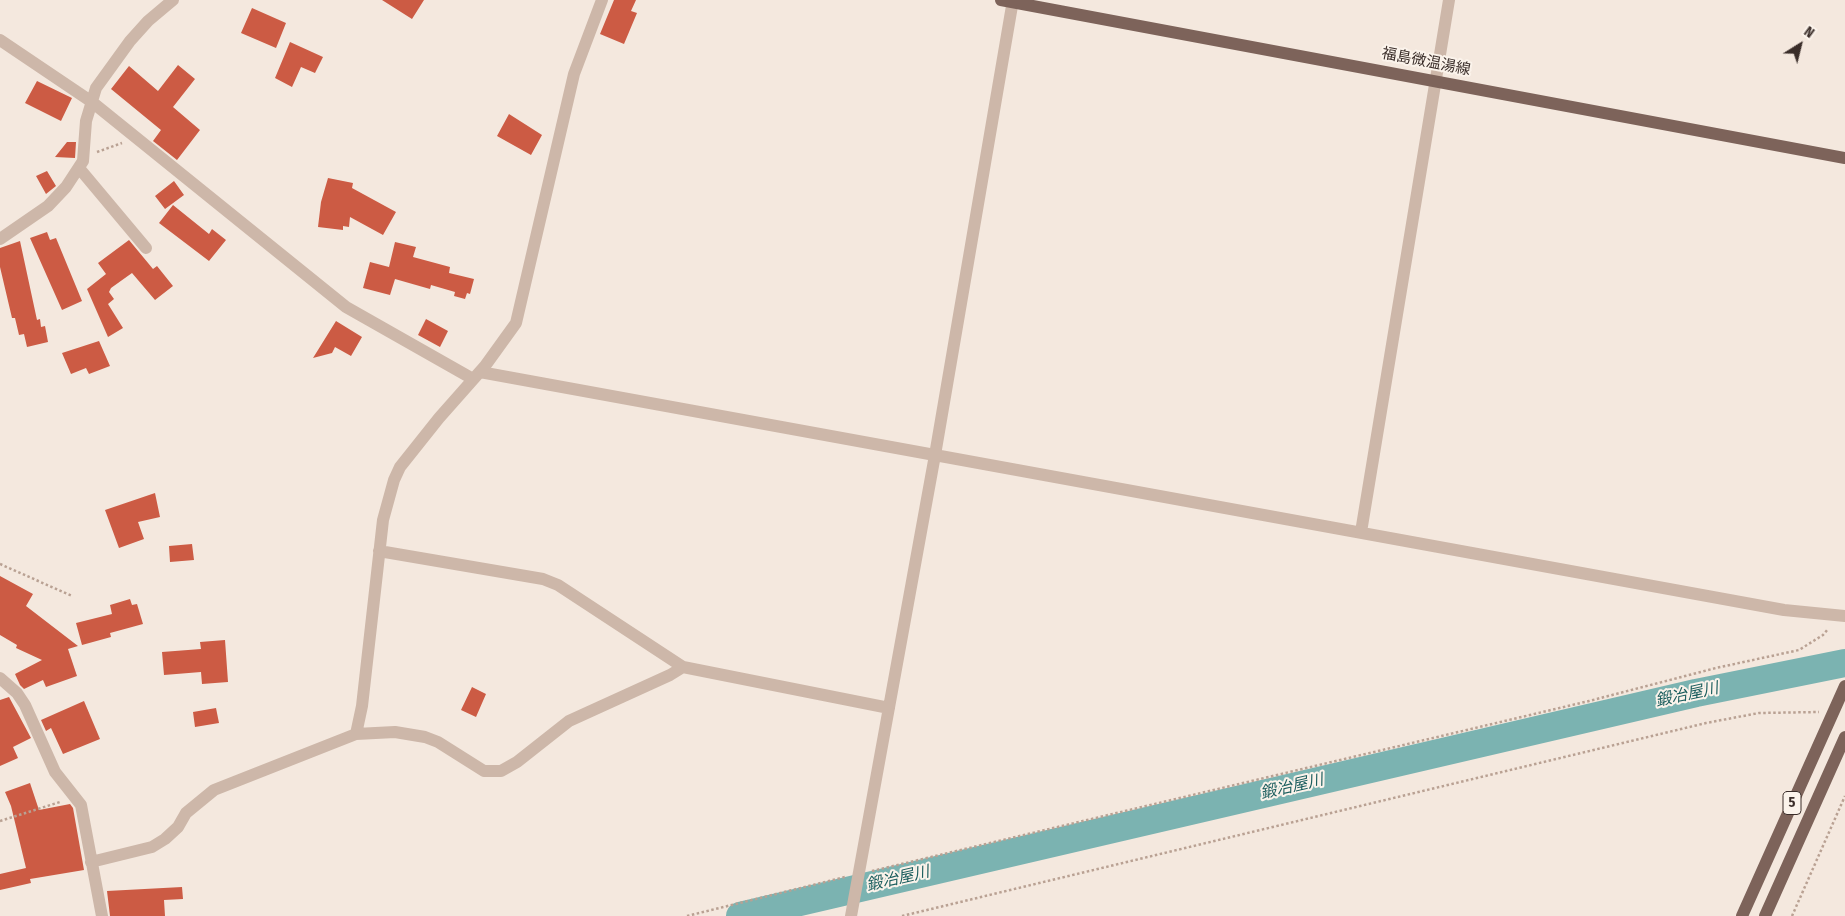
<!DOCTYPE html>
<meta charset="utf-8">
<style>
body{margin:0}
#map{position:relative;width:1845px;height:916px;overflow:hidden;background:#f4e8de;font-family:"Fira Sans Condensed",sans-serif}
canvas{display:block}
.north{position:absolute;left:1775px;top:20px;width:50px;height:50px;-webkit-text-stroke:4px #fbf3eb;paint-order:stroke;rotate:36deg;font-size:14px;font-weight:700;line-height:20px;text-align:center;color:#3a2d29}
.north::after{content:'';display:block;margin:auto;width:18px;height:22px;background:#3a2d29;clip-path:polygon(50% 0,100% 100%,50% 72%,0 100%)}
</style>
<div id="map">
<canvas width="1845" height="916"></canvas>
<div class="north">N</div>
</div>
<script>
const context = document.querySelector('canvas').getContext('2d');
context.lineJoin = 'round';
function shape(rows) {
  const path = new Path2D();
  for (const r of rows) {
    path.moveTo(r[0], r[1]);
    for (let i = 2; i < r.length; i += 2) path.lineTo(r[i], r[i + 1]);
  }
  return path;
}
function stroke(path, color, width, dash) {
  context.strokeStyle = color;
  context.lineWidth = width;
  context.lineCap = dash ? 'butt' : 'round';
  context.setLineDash(dash || []);
  context.stroke(path);
}
function fillPath(path, color) {
  context.fillStyle = color;
  context.fill(path, 'evenodd');
}
function label(font, color, halo, rows, align = 'center') {
  context.font = font + ' "Fira Sans Condensed","Noto Sans JP",sans-serif';
  context.lineWidth = 4;
  context.setLineDash([]);
  context.textBaseline = 'middle';
  context.strokeStyle = halo;
  context.fillStyle = color;
  for (const [text, x, y, turn = 0] of rows) {
    context.save();
    context.translate(x, y);
    context.rotate((+turn || 0) * Math.PI / 180);
    context.textAlign = isNaN(turn) ? turn : align;
    if (halo) context.strokeText(text, 0, 0);
    context.fillText(text, 0, 0);
    context.restore();
  }
}
const river = shape([
 [740,916,1696,693,1845,663]
]);
const building = shape([
 [382,0,424,0,412,19],
 [614,0,636,0,631,11,637,13,624,44,600,34],
 [252,8,286,23,276,48,241,33],
 [290,42,323,57,315,73,301,67,292,87,275,78],
 [178,65,195,79,173,107,200,130,177,160,153,141,161,130,111,89,129,66,158,91],
 [37,81,72,98,61,121,25,103],
 [509,114,542,135,531,155,497,136],
 [67,142,76,142,75,158,55,157],
 [47,171,56,186,46,194,36,176],
 [328,178,353,183,352,188,396,212,383,235,350,217,349,227,343,226,343,230,318,227,321,202],
 [174,181,184,195,165,209,155,196],
 [173,205,209,234,212,229,226,240,209,261,159,223],
 [47,232,50,240,56,238,82,301,62,310,30,238],
 [129,240,153,269,157,266,173,286,155,300,132,273,111,288,109,292,114,299,108,304,123,328,108,337,87,289,106,274,98,263],
 [20,241,37,320,40,319,41,327,45,326,48,342,27,347,24,334,19,335,15,318,12,318,0,267,0,248],
 [395,242,416,247,413,257,450,267,449,273,474,279,470,294,467,293,465,299,454,296,455,292,431,285,430,289,395,279,390,295,363,288,370,262,389,267],
 [426,319,448,331,440,347,418,335],
 [336,321,362,337,351,356,335,347,332,353,313,358],
 [99,341,110,366,89,374,86,368,71,374,62,353],
 [155,493,160,517,138,522,144,539,119,548,105,510],
 [192,544,194,560,170,562,169,546],
 [0,576,33,594,26,606,78,646,68,649,77,676,46,687,43,680,24,689,20,685,15,674,42,660,16,648,17,645,0,635],
 [130,599,132,605,137,604,143,624,110,633,111,637,82,645,76,623,112,614,110,605],
 [225,640,228,682,202,684,201,672,164,675,162,652,201,649,200,642],
 [472,687,486,694,476,717,461,710],
 [9,697,31,738,13,747,18,758,0,766,0,700],
 [84,701,100,739,63,754,51,728,46,731,41,720],
 [216,708,219,723,195,727,193,712],
 [30,783,39,810,70,804,73,808,84,870,30,879,31,883,0,890,0,874,26,868,11,806,5,792],
 [182,887,183,899,164,900,165,916,110,916,107,891]
]);
const path = shape([
 [97,152,122,143],
 [0,564,72,596],
 [0,821,60,802],
 [872,871,1589,701,1716,668,1799,650,1823,635,1828,629],
 [687,916,845,877],
 [902,916,1706,723,1759,713,1819,712],
 [1792,916,1845,796]
]);
const minor = shape([
 [0,40,92,102,346,307,473,379],
 [79,168,146,248],
 [0,239,48,206,66,187,83,161,86,121,96,88,130,41,148,21,173,0],
 [480,372,1784,610,1845,616],
 [1361,532,1449,0],
 [379,551,543,579,558,585,683,667,889,708],
 [0,678,17,693,25,705,55,772,81,805,102,916],
 [356,734,362,706,383,520,394,480,400,467,439,418,485,366,516,323,574,74,602,0],
 [91,862,152,847,165,839,178,827,186,813,214,790,356,734,395,732,425,737,438,742,484,771,501,771,517,762,569,721,670,675,683,667],
 [851,916,935,455,1013,0]
]);
const major = shape([
 [1001,0,1845,158],
 [1742,916,1845,686],
 [1765,916,1845,737]
]);
const shields = [
 [1792,803,18]
];
const shieldNames = [
 ["5",1792,803]
];
const streetNames = [
 ["福島微温湯線",1426,62,11]
];
const waterNames = [
 ["鍛冶屋川",1687,695,-12],
 ["鍛冶屋川",1292,787,-13],
 ["鍛冶屋川",898,879,-13]
];
stroke(river, '#7bb3b1', 28);
fillPath(building, '#cc5b44');
stroke(path, '#b9a193', 2.5, [2.5, 2.5]);
stroke(minor, '#cdb7a9', 12);
stroke(major, '#7d635a', 12);
for (const [x, y, w] of shields) {
  const box = new Path2D();
  box.roundRect(x - w / 2, y - 11.5, w, 23, 4);
  context.fillStyle = '#fbf3eb';
  context.fill(box);
  stroke(box, '#3a2d29', 1);
}
label('bold 14px', '#3a2d29', null, shieldNames);
label('15px', '#3a2d29', '#fbf3eb', streetNames);
label('italic 16px', '#1c5e5e', '#fbf3eb', waterNames);
</script>
